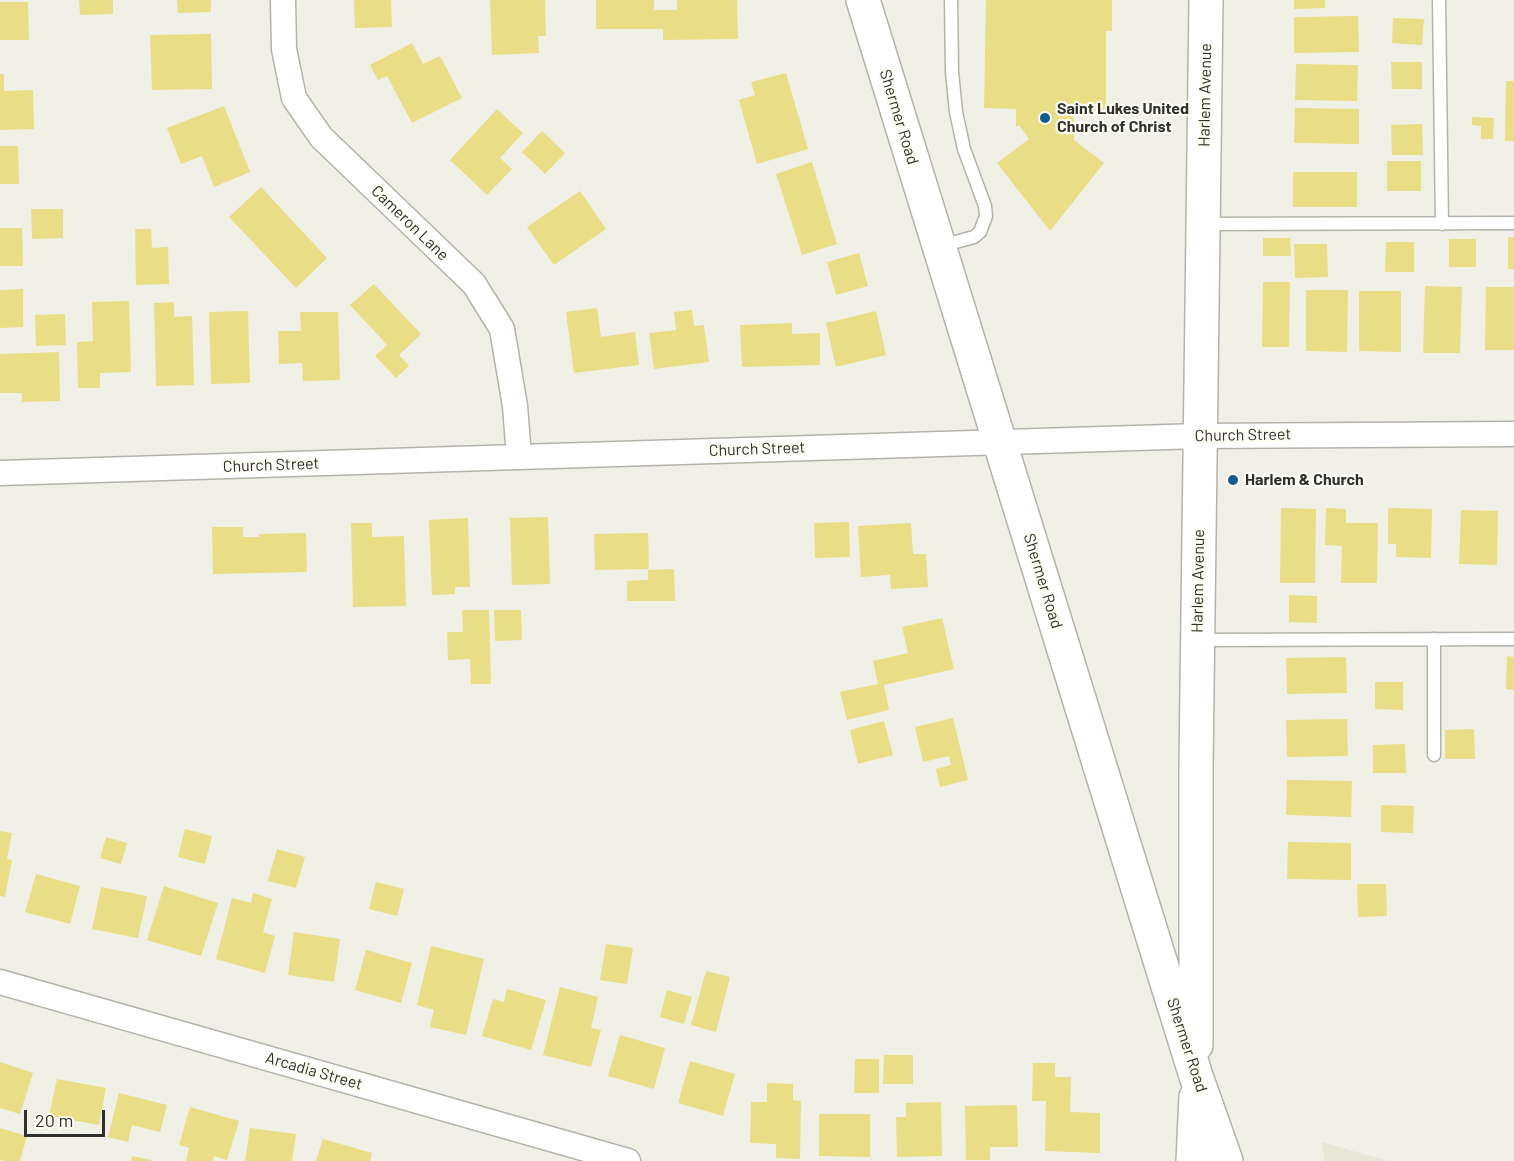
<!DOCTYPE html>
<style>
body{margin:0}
#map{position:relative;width:1514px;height:1161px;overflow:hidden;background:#f1f0e6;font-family:Barlow,sans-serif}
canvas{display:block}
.scale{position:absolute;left:24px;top:1110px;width:81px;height:27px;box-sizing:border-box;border:3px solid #2f2f2b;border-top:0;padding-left:8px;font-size:18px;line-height:21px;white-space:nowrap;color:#2f2f2b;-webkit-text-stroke:4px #fefdf3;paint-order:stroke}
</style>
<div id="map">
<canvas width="1514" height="1161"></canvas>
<div class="scale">20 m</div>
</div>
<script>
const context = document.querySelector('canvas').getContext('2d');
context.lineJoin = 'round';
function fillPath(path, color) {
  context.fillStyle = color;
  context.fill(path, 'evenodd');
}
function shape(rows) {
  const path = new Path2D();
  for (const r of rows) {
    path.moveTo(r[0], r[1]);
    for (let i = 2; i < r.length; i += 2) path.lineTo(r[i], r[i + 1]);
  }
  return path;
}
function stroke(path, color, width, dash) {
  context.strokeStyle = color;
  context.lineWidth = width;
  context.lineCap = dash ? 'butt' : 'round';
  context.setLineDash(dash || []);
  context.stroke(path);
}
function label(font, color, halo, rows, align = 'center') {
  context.font = font + ' Barlow,sans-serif';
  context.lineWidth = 4.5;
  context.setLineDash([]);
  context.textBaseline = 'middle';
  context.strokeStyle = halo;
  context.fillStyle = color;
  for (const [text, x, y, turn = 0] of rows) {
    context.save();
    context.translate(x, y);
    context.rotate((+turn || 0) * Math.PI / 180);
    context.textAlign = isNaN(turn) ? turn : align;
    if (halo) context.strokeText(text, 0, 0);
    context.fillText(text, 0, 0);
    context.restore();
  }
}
const built = shape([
 [1322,1142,1388,1161,1325,1161]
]);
const building = shape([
 [79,0,113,0,113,14,80,15],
 [177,0,211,0,211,12,178,13],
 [354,0,391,0,392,27,355,28],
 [490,0,545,0,546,36,538,36,539,53,492,55],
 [596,0,654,0,654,10,677,10,677,0,737,0,738,39,663,40,663,29,596,29],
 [986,0,1112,0,1112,31,1106,31,1106,111,1074,109,1074,140,1104,163,1050,231,997,163,1029,139,1019,125,1016,127,1016,109,984,108],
 [1294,0,1325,0,1325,8,1294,9],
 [0,2,28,2,29,40,0,40],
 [1358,16,1359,52,1294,53,1294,17],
 [1393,18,1424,19,1422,45,1392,43],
 [211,34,212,89,152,90,150,35],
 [412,43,423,64,440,56,462,98,412,123,387,76,378,80,370,65],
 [1391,62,1422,62,1422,89,1392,89],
 [1296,64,1358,65,1357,101,1295,100],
 [786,73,808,149,757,164,739,100,755,95,751,82],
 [0,74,4,74,4,91,33,90,34,129,0,130],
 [1506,81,1514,81,1514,141,1505,141],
 [224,106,250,172,214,187,202,156,181,164,167,128],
 [1295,108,1359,109,1359,144,1294,143],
 [497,109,523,133,500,158,512,169,487,195,450,160],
 [1472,117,1494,118,1493,139,1481,139,1481,126,1472,125],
 [1422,124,1423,155,1392,155,1391,125],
 [542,131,565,153,545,174,522,152],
 [0,146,18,146,19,184,0,184],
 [1387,161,1421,161,1421,191,1387,191],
 [812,162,837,244,802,255,776,174],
 [1293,172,1357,172,1357,207,1293,207],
 [261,187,327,258,296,288,229,217],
 [580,191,606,229,554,265,527,227],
 [31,209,63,209,63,238,32,239],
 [0,228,22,228,23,266,0,266],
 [135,229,151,229,152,248,168,247,169,284,136,285],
 [1508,237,1514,237,1514,269,1508,269],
 [1263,238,1290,238,1291,256,1263,256],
 [1449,239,1476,239,1476,267,1449,267],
 [1386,242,1414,242,1414,272,1385,272],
 [1294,244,1327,244,1328,277,1295,278],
 [859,253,868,286,836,295,827,262],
 [1263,282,1290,282,1289,347,1262,347],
 [374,284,421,334,399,355,409,366,396,378,375,356,387,345,350,305],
 [1425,286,1462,287,1460,353,1423,353],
 [1486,287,1514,287,1514,350,1485,350],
 [23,289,23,327,0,328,0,290],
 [1306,290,1348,290,1347,352,1306,351],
 [1359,291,1401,291,1401,352,1359,351],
 [129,301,131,372,100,373,100,388,78,388,77,342,93,341,92,302],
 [174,302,174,317,192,316,194,385,156,386,154,303],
 [597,308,601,337,635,332,639,365,574,373,566,312],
 [692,310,694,326,704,325,709,362,654,369,649,333,676,330,674,312],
 [248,311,250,383,211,384,209,312],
 [876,311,886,355,836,367,826,323],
 [300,312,338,312,340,380,303,381,302,363,279,364,278,331,301,331],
 [65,314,66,345,36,346,35,315],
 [792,323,792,334,820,333,820,365,742,367,740,325],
 [59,352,60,401,22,402,22,393,0,393,0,354],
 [1281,508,1316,509,1315,583,1280,583],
 [1326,508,1346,509,1346,523,1378,523,1377,583,1341,583,1342,546,1325,545],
 [1388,508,1432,509,1431,558,1396,557,1396,544,1388,544],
 [1461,510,1498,511,1497,565,1459,564],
 [548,517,550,584,512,585,510,518],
 [468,518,470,587,455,587,455,594,432,595,429,520],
 [849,522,850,557,815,558,814,523],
 [351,523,372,523,372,537,404,536,406,606,353,607],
 [911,523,913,554,926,554,928,587,891,589,890,575,861,577,858,526],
 [212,527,243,527,243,537,259,537,259,534,306,533,307,572,213,574],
 [648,533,649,569,595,570,594,534],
 [674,569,675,601,627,601,627,581,648,580,648,570],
 [1289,595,1317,596,1317,623,1289,622],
 [462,610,489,610,491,684,471,684,470,659,448,660,447,632,463,632],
 [494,610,521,610,522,640,495,641],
 [942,618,954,669,884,685,889,710,847,720,840,692,878,684,873,661,908,653,902,627],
 [1507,656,1514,657,1514,690,1506,689],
 [1346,657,1347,693,1287,694,1286,658],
 [1375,682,1403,682,1403,710,1375,709],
 [953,718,968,780,940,787,936,769,951,765,949,756,923,762,915,727],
 [1347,719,1348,756,1287,757,1286,720],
 [884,721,893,755,858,764,850,730],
 [1474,729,1475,759,1445,759,1445,730],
 [1405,744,1406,773,1373,773,1373,745],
 [1287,780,1352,781,1351,817,1286,815],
 [1381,805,1414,806,1413,833,1381,832],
 [185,829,212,836,205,864,178,857],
 [0,831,12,833,7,859,12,860,5,897,0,896],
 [106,837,127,843,121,864,100,858],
 [1288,842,1351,843,1351,880,1287,879],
 [277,849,305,857,296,888,268,881],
 [36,874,80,886,70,924,25,912],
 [376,882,404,889,397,916,369,909],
 [1357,884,1386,884,1387,916,1358,917],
 [164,886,218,903,201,956,147,940],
 [101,887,147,896,138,938,92,929],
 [253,893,272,899,263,932,275,936,265,973,216,959,232,898,251,903],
 [294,932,340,939,334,982,288,975],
 [606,944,633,948,627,984,600,980],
 [431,946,484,959,466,1035,430,1027,434,1010,417,1005],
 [366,950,412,963,401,1003,355,990],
 [706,971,730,977,716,1032,691,1025],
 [560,987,598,997,591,1028,601,1030,591,1067,543,1055],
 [507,989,546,1000,531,1050,482,1036,493,999,504,1002],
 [667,990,692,997,684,1024,660,1017],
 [620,1035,665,1048,654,1089,608,1076],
 [884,1055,913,1055,913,1084,883,1084],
 [855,1059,879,1059,879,1093,854,1093],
 [690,1061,735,1074,723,1116,678,1103],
 [0,1062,33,1073,20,1114,0,1108],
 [1033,1063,1055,1063,1055,1077,1071,1077,1070,1112,1100,1113,1100,1153,1045,1151,1046,1101,1032,1101],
 [57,1079,106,1088,99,1125,49,1116],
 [767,1083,793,1084,793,1100,801,1101,800,1159,776,1158,776,1144,750,1143,751,1102,767,1102],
 [119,1093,167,1105,160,1132,132,1125,128,1142,108,1137],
 [941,1102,942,1156,897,1157,896,1117,906,1117,906,1103],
 [1017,1105,1018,1147,990,1147,990,1160,966,1160,965,1106],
 [190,1107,239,1121,227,1160,214,1156,213,1161,186,1161,189,1148,179,1145],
 [819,1114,870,1114,870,1157,819,1156],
 [0,1128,27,1136,20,1161,5,1161,0,1160],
 [250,1128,296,1134,292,1161,245,1161],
 [323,1139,372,1153,370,1161,316,1161],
 [132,1156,151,1160,151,1161,131,1161]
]);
const lane = shape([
 [1439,0,1442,224],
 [1203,224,1514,223],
 [941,246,974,237,980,232,986,216,985,206,964,149,956,112,952,72,951,0],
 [1434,639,1434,755],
 [1200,640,1514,639]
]);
const street = shape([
 [283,0,284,49,294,98,321,137,474,284,502,329,515,406,519,457],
 [0,473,1200,436,1514,434],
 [0,982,628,1161]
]);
const secondary = shape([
 [863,0,1167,983,1196,1076,1226,1161],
 [1196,1045,1196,765,1206,0],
 [1193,1161,1196,1097]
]);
const markers = [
 [1045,118,6,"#0b5d8f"],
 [1233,480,6,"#0b5d8f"]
];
const streetNames = [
 ["Harlem Avenue",1205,95,-89],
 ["Shermer Road",899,117,73],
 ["Cameron Lane",410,223,44],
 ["Church Street",1243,435,-1],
 ["Church Street",757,449,-2],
 ["Church Street",271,465,-2],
 ["Shermer Road",1043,581,73],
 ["Harlem Avenue",1198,581,-89],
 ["Shermer Road",1187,1045,72],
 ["Arcadia Street",314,1071,16]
];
const poiNames = [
 ["Saint Lukes United",1057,109],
 ["Church of Christ",1057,127],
 ["Harlem & Church",1245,480]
];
fillPath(built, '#e8e6d5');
fillPath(building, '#e9dd85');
stroke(lane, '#b4b3aa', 15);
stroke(street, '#b4b3aa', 27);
stroke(secondary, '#b4b3aa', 36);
stroke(lane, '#fff', 12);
stroke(street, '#fff', 24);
stroke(secondary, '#fff', 33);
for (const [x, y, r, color] of markers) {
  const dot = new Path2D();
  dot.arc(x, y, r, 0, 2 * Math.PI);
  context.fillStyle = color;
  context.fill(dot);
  stroke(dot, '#fefdf3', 2);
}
label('16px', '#2f2f2b', '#fefdf3', streetNames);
label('bold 16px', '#2f2f2b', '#fefdf3', poiNames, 'left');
</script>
